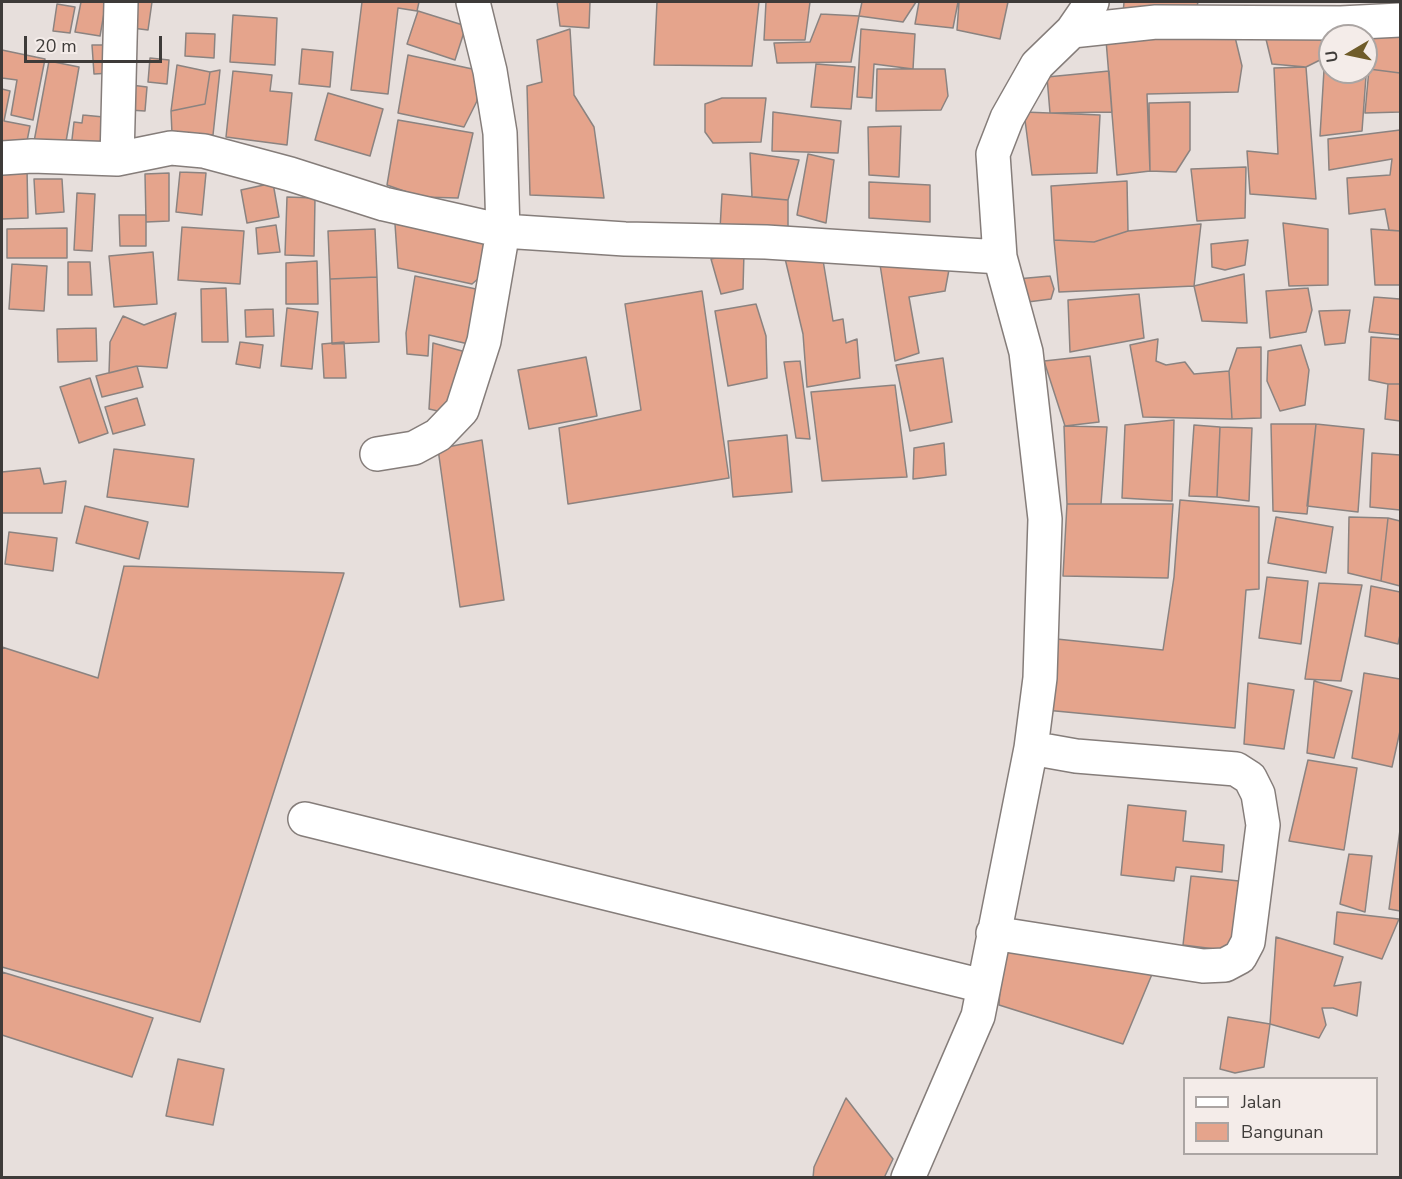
<!DOCTYPE html>
<style>
body{margin:0}
#map{position:relative;width:1402px;height:1179px;overflow:hidden;background:#e7dfdc;font-family:"Nunito Sans",sans-serif}
canvas{display:block}
.frame{position:absolute;inset:0;border:3px solid #3e3b39;pointer-events:none}
.legend{position:absolute;left:1183px;top:1077px;width:195px;height:78px;box-sizing:border-box;background:#f4ece9;border:2px solid #aba5a3;margin:0;padding:8px 10px;list-style:none;font-size:18px;color:#3e3b39}
.legend li{display:flex;align-items:center;gap:12px;height:30px}
.legend b{width:30px;border:2px solid #aba5a3}
.north{position:absolute;left:1318px;top:24px;width:60px;height:60px;box-sizing:border-box;background:#f4ece9;border:2px solid #aba5a3;border-radius:50%;rotate:261deg;font-size:16px;font-weight:700;line-height:24px;text-align:center;color:#3e3b39}
.north::after{content:'';display:block;margin:auto;width:21px;height:27px;background:#6f5c2a;clip-path:polygon(50% 0,100% 100%,50% 72%,0 100%)}
.scale{position:absolute;left:24px;top:36px;width:138px;height:27px;box-sizing:border-box;border:3px solid #3e3b39;border-top:0;padding-left:8px;font-size:18px;line-height:21px;white-space:nowrap;color:#3e3b39;-webkit-text-stroke:4px #f4ece9;paint-order:stroke}
</style>
<div id="map">
<canvas width="1402" height="1179"></canvas>
<div class="frame"></div>
<ul class="legend">
<li><b style="height:8px;background:#fff"></b>Jalan</li>
<li><b style="height:16px;background:#e5a48c"></b>Bangunan</li>
</ul>
<div class="north">U</div>
<div class="scale">20 m</div>
</div>
<script>
const context = document.querySelector('canvas').getContext('2d');
context.lineJoin = 'round';
function fillPath(path, color) {
  context.fillStyle = color;
  context.fill(path, 'evenodd');
}
function shape(rows) {
  const path = new Path2D();
  for (const r of rows) {
    path.moveTo(r[0], r[1]);
    for (let i = 2; i < r.length; i += 2) path.lineTo(r[i], r[i + 1]);
  }
  return path;
}
function stroke(path, color, width, dash) {
  context.strokeStyle = color;
  context.lineWidth = width;
  context.lineCap = dash ? 'butt' : 'round';
  context.setLineDash(dash || []);
  context.stroke(path);
}
const building = shape([
 [81,2,106,2,100,36,75,32,81,2],
 [127,2,152,2,148,30,124,27,127,2],
 [362,2,419,2,417,11,398,8,388,94,351,90,362,2],
 [557,2,590,2,589,28,560,26,557,2],
 [657,2,759,2,752,66,654,65,657,2],
 [766,2,810,2,805,40,764,40,766,2],
 [862,2,916,2,903,22,859,16,862,2],
 [919,2,958,2,953,28,915,24,919,2],
 [959,2,1008,2,1000,39,957,30,959,2],
 [1124,2,1198,2,1194,18,1123,14,1124,2],
 [57,4,75,7,70,33,53,31,57,4],
 [418,11,466,26,455,60,407,44,418,11],
 [821,14,859,16,851,62,777,63,774,43,810,42,821,14],
 [233,15,277,18,275,65,230,62,233,15],
 [570,29,574,95,594,127,604,198,530,195,527,86,542,82,537,40,570,29],
 [861,29,915,34,913,69,874,64,872,98,857,97,861,29],
 [1320,31,1326,57,1306,67,1272,64,1265,35,1320,31],
 [1370,31,1400,32,1400,73,1369,69,1370,31],
 [186,33,215,34,214,58,185,56,186,33],
 [1369,35,1362,131,1320,136,1326,37,1330,37,1330,72,1366,72,1366,36,1369,35],
 [1235,37,1242,66,1238,92,1147,94,1150,171,1117,175,1106,40,1235,37],
 [92,45,111,45,112,73,94,74,92,45],
 [302,49,333,52,330,87,299,84,302,49],
 [2,50,45,59,33,120,11,115,17,80,2,78,2,50],
 [408,55,477,70,477,101,464,127,398,113,408,55],
 [150,58,169,60,167,84,148,82,150,58],
 [49,61,79,67,64,153,33,147,49,61],
 [816,64,855,67,851,109,811,107,816,64],
 [177,65,210,72,205,104,171,111,177,65],
 [1306,67,1316,199,1250,194,1247,151,1278,154,1274,68,1306,67],
 [877,69,945,69,948,96,941,110,876,111,877,69],
 [1369,69,1400,73,1400,112,1365,113,1369,69],
 [220,70,213,135,172,134,171,111,205,104,210,72,220,70],
 [233,71,272,75,270,91,292,93,287,145,226,137,233,71],
 [1109,71,1112,112,1050,113,1047,77,1109,71],
 [131,85,147,87,145,111,129,110,131,85],
 [2,89,10,91,4,121,30,126,25,151,2,146,2,89],
 [328,93,383,109,370,156,315,140,328,93],
 [722,98,766,98,761,142,713,143,705,132,705,104,722,98],
 [1190,102,1190,150,1176,172,1150,171,1149,103,1190,102],
 [773,112,841,121,838,153,772,151,773,112],
 [1024,112,1100,115,1097,173,1032,175,1024,112],
 [83,115,114,118,111,152,71,148,74,122,82,123,83,115],
 [398,120,473,133,458,198,421,197,387,185,398,120],
 [901,126,899,177,869,175,868,127,901,126],
 [1400,130,1400,231,1389,230,1385,209,1349,214,1347,178,1390,175,1392,159,1329,170,1328,139,1400,130],
 [750,153,799,160,788,200,752,197,750,153],
 [808,154,834,160,826,223,797,215,808,154],
 [1246,167,1245,218,1197,221,1191,169,1246,167],
 [27,169,28,218,2,219,2,170,27,169],
 [180,172,206,173,202,215,176,212,180,172],
 [169,173,169,221,146,222,145,174,169,173],
 [34,179,62,179,64,212,36,214,34,179],
 [1127,181,1128,231,1094,242,1054,240,1051,186,1127,181],
 [869,182,930,185,930,222,869,218,869,182],
 [273,183,279,217,247,223,241,190,273,183],
 [77,193,95,194,92,251,74,250,77,193],
 [722,194,788,200,788,232,720,229,722,194],
 [287,197,315,198,314,256,285,255,287,197],
 [119,215,146,215,146,246,120,246,119,215],
 [1283,223,1328,229,1328,285,1289,286,1283,223],
 [395,224,485,235,479,278,472,284,398,268,395,224],
 [1201,224,1194,286,1059,292,1054,240,1094,242,1128,231,1201,224],
 [276,225,280,252,258,254,256,228,276,225],
 [182,227,244,231,240,284,178,280,182,227],
 [67,228,67,258,7,258,7,229,67,228],
 [375,229,377,277,330,279,328,231,375,229],
 [1371,229,1400,231,1400,285,1375,285,1371,229],
 [1248,240,1245,265,1225,270,1212,267,1211,244,1248,240],
 [783,250,822,254,833,321,843,319,846,343,857,339,860,378,807,387,803,334,783,250],
 [153,252,157,304,114,307,109,256,153,252],
 [744,252,743,289,721,294,711,259,744,252],
 [879,258,951,259,945,291,909,297,919,353,895,361,879,258],
 [317,261,318,304,286,304,286,263,317,261],
 [68,262,90,262,92,295,68,295,68,262],
 [12,264,47,266,44,311,9,309,12,264],
 [1244,274,1247,323,1202,321,1194,286,1244,274],
 [415,276,476,289,476,316,473,345,429,335,428,356,407,354,406,333,415,276],
 [1050,276,1054,289,1051,299,1020,303,1017,279,1050,276],
 [377,277,379,342,332,344,330,279,377,277],
 [226,288,228,342,202,342,201,289,226,288],
 [1308,288,1312,310,1306,332,1270,338,1266,291,1308,288],
 [702,291,729,478,568,504,559,428,641,410,625,304,702,291],
 [1139,294,1144,338,1070,352,1068,300,1139,294],
 [1374,297,1400,299,1400,335,1369,332,1374,297],
 [756,304,766,336,767,378,728,386,715,311,756,304],
 [287,308,318,312,312,369,281,366,287,308],
 [273,309,274,336,246,337,245,310,273,309],
 [1350,310,1345,343,1325,345,1319,311,1350,310],
 [176,313,167,368,137,366,109,373,110,342,123,316,144,325,176,313],
 [96,328,97,361,58,362,57,329,96,328],
 [1371,337,1400,339,1400,384,1388,384,1369,380,1371,337],
 [1158,339,1156,361,1166,365,1185,362,1194,374,1229,371,1232,419,1143,417,1130,345,1158,339],
 [240,342,263,345,260,368,236,364,240,342],
 [344,342,346,378,324,378,322,344,344,342],
 [433,343,473,354,451,414,429,409,433,343],
 [1301,345,1309,370,1305,405,1280,411,1267,381,1268,351,1301,345],
 [1261,347,1261,418,1232,419,1229,371,1237,348,1261,347],
 [1090,356,1099,422,1065,426,1044,361,1090,356],
 [586,357,597,416,529,429,518,370,586,357],
 [943,358,952,422,910,431,896,365,943,358],
 [800,361,810,439,796,438,784,362,800,361],
 [137,366,143,387,102,397,96,376,137,366],
 [90,378,108,433,79,443,60,387,90,378],
 [1388,384,1400,384,1400,421,1385,419,1388,384],
 [895,385,907,477,822,481,811,392,895,385],
 [137,398,145,425,113,434,105,407,137,398],
 [1174,420,1172,501,1122,498,1125,425,1174,420],
 [1271,424,1316,424,1307,514,1273,511,1271,424],
 [1316,424,1364,429,1358,512,1307,506,1316,424],
 [1194,425,1220,427,1217,497,1189,496,1194,425],
 [1064,426,1107,427,1101,504,1067,504,1064,426],
 [1220,427,1252,428,1249,501,1217,497,1220,427],
 [787,435,792,492,733,497,728,441,787,435],
 [482,440,504,600,460,607,438,449,482,440],
 [944,443,946,475,913,479,914,448,944,443],
 [114,449,194,459,188,507,107,497,114,449],
 [1372,453,1400,455,1400,510,1370,507,1372,453],
 [40,468,44,484,66,481,62,513,2,513,2,472,40,468],
 [1180,500,1259,507,1259,589,1246,590,1235,728,1045,710,1047,638,1163,650,1174,577,1180,500],
 [1067,504,1173,504,1168,578,1063,576,1067,504],
 [85,506,148,522,139,559,76,543,85,506],
 [1276,517,1333,527,1326,573,1268,563,1276,517],
 [1349,517,1388,518,1381,581,1348,573,1349,517],
 [1388,518,1400,521,1400,586,1381,581,1388,518],
 [9,532,57,538,53,571,5,564,9,532],
 [124,566,344,573,200,1022,2,967,2,647,98,678,124,566],
 [1267,577,1308,581,1301,644,1259,638,1267,577],
 [1319,583,1362,585,1341,681,1305,679,1319,583],
 [1371,586,1400,592,1400,635,1398,644,1365,636,1371,586],
 [1364,673,1400,679,1400,731,1392,767,1352,758,1364,673],
 [1314,681,1352,691,1334,758,1307,753,1314,681],
 [1248,683,1294,690,1284,749,1244,744,1248,683],
 [1308,760,1357,768,1344,850,1289,841,1308,760],
 [1128,805,1186,811,1183,841,1224,845,1222,872,1176,867,1174,881,1121,875,1128,805],
 [1400,830,1400,911,1389,909,1400,830],
 [1349,854,1372,856,1365,912,1340,904,1349,854],
 [1191,876,1239,881,1231,951,1183,945,1191,876],
 [1337,912,1399,919,1382,959,1334,944,1337,912],
 [1276,937,1343,957,1334,986,1361,982,1357,1016,1333,1008,1322,1008,1326,1025,1319,1038,1270,1024,1276,937],
 [1003,942,1155,967,1123,1044,999,1005,1003,942],
 [2,972,153,1018,132,1077,2,1035,2,972],
 [1228,1017,1270,1024,1264,1067,1235,1073,1220,1069,1228,1017],
 [178,1059,224,1069,213,1125,166,1116,178,1059],
 [846,1098,893,1159,884,1178,813,1178,814,1167,846,1098]
]);
const minor = shape([
 [1072,31,1156,22,1341,23,1400,20],
 [2,158,32,156,117,159,171,148,204,151,290,174,384,204,503,231,625,239,766,242,1000,257],
 [117,159,121,2],
 [377,454,414,448,438,435,462,410,484,341,503,231,500,133,490,71,473,2],
 [305,819,983,986],
 [993,933,1203,966,1225,965,1240,957,1248,942,1263,825,1258,794,1250,778,1236,769,1076,756,1031,748],
 [908,1178,978,1016,1031,748,1040,678,1045,519,1026,352,1000,257,993,154,1007,118,1037,65,1072,31,1092,2]
]);
fillPath(building, '#e5a48c');
stroke(building, '#8b8380', 1.5);
stroke(minor, '#857d7a', 36);
stroke(minor, '#fff', 33);
</script>
